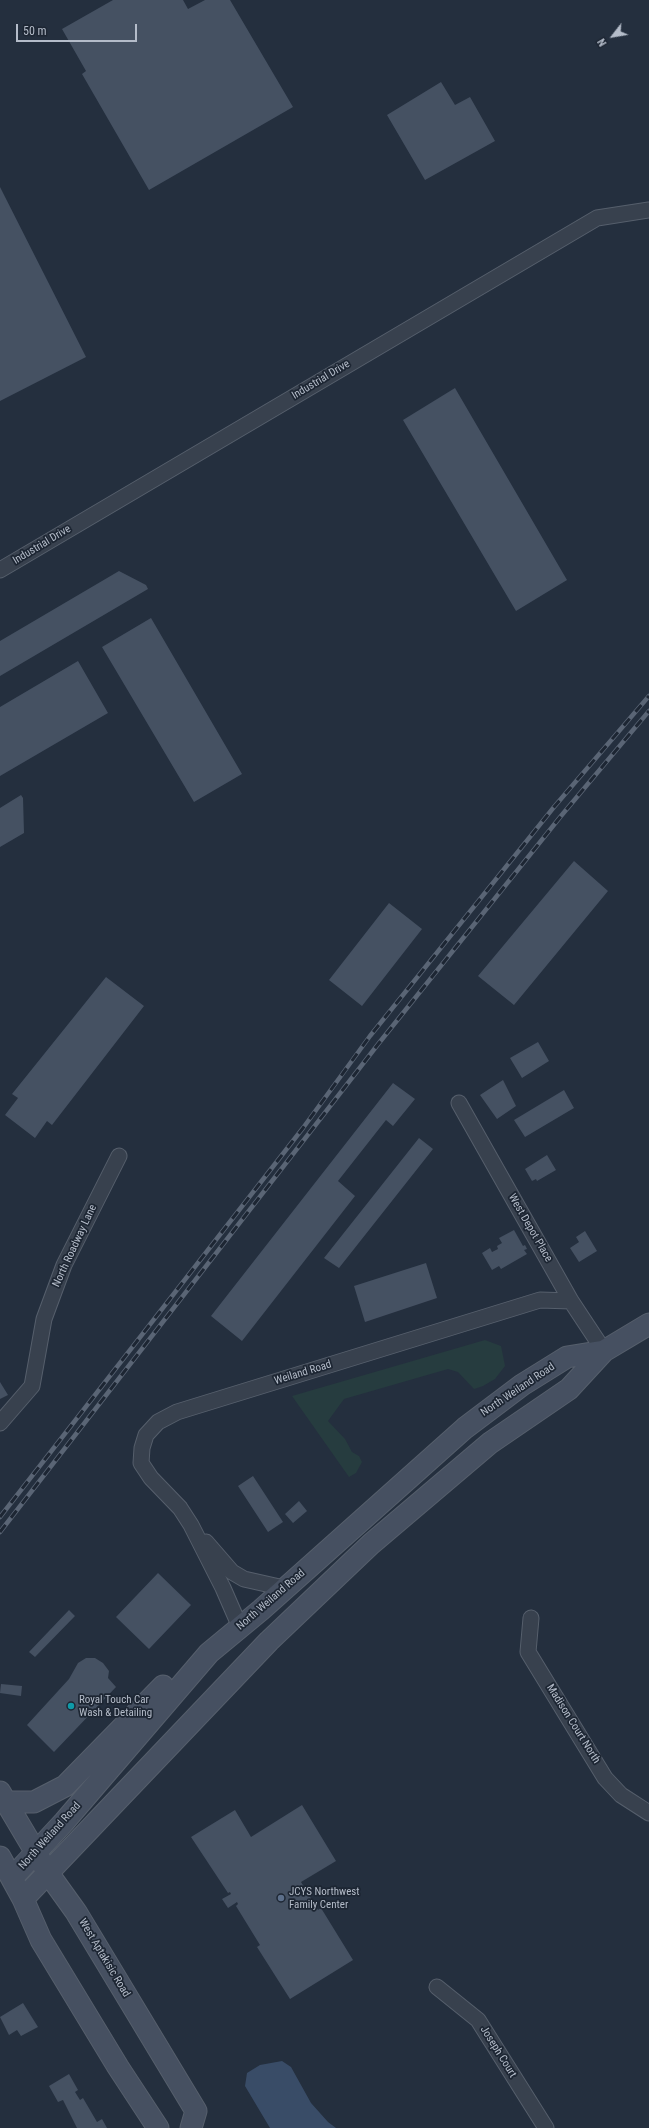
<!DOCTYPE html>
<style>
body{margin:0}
#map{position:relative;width:649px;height:2128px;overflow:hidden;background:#242f3e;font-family:"Roboto Condensed",sans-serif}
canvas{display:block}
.north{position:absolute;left:593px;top:16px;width:40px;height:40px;-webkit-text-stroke:3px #1d2633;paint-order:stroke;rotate:239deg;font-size:11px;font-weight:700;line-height:16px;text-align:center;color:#b4bcc9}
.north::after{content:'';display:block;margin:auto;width:14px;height:18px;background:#b4bcc9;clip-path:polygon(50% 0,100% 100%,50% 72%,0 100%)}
.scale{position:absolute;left:16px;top:24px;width:121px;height:18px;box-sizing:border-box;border:2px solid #b4bcc9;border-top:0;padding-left:5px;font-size:12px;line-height:14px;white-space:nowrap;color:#b4bcc9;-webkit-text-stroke:3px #1d2633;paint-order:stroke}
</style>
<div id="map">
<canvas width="649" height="2128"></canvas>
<div class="north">N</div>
<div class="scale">50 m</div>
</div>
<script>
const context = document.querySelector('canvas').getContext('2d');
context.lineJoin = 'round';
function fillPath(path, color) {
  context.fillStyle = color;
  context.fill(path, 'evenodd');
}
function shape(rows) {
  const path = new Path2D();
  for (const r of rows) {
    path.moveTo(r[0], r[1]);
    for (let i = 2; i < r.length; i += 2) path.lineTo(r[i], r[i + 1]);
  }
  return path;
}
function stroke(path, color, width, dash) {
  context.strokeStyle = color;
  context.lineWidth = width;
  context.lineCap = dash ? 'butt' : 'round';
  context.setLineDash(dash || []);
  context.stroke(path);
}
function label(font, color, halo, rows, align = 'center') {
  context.font = font + ' "Roboto Condensed",sans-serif';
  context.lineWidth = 3.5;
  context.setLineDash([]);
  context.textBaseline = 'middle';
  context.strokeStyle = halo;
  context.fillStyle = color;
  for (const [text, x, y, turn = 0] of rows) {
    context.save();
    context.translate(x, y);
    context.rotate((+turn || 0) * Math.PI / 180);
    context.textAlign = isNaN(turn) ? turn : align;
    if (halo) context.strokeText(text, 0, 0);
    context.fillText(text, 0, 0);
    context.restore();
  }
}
const green = shape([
 [485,1340,501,1346,505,1366,495,1379,483,1386,474,1389,458,1372,448,1369,344,1399,328,1421,345,1439,352,1452,359,1456,362,1462,356,1473,349,1477,292,1396]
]);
const water = shape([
 [282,2061,291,2067,311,2103,328,2122,336,2128,270,2128,245,2086,247,2073,260,2065]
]);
const building = shape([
 [113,0,183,0,188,9,205,0,230,0,293,107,149,190,82,74,86,71,62,29],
 [441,82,455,105,470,97,495,141,425,180,387,115],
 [0,187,86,357,0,401],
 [455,388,567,580,516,611,403,420],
 [119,571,146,585,148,589,0,676,0,641],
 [151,618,242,774,194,802,102,647],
 [78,661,108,713,0,776,0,707],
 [21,795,23,798,24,833,0,847,0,808],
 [574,861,608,891,514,1005,478,976],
 [389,903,422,929,362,1006,329,980],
 [106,977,144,1006,52,1125,47,1121,35,1138,5,1115,18,1098,12,1094],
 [538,1042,549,1061,522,1078,510,1058],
 [503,1080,516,1106,497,1119,480,1095],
 [393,1083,415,1099,393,1126,386,1120,338,1181,355,1196,242,1341,211,1316],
 [564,1090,574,1108,525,1137,514,1120],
 [419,1138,433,1149,339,1268,324,1258],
 [547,1155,556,1170,537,1181,536,1179,532,1181,525,1169],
 [514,1230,523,1246,525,1245,527,1249,524,1250,527,1254,501,1269,499,1266,492,1270,482,1253,490,1248,492,1252,498,1249,497,1246,502,1243,499,1238],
 [585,1231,597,1251,579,1262,570,1248,579,1242,576,1237],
 [426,1263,437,1298,365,1322,354,1286],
 [0,1382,8,1395,0,1399],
 [253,1476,283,1522,268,1532,238,1486],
 [299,1501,307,1511,293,1523,285,1514],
 [158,1573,191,1605,149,1649,116,1617],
 [69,1610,75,1616,35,1657,29,1652],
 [86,1658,95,1658,103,1663,109,1671,108,1678,116,1687,54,1752,27,1725,69,1679,78,1663],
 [1,1684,22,1686,21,1696,0,1693],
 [302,1805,336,1861,301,1882,318,1910,321,1908,353,1960,290,1999,257,1947,260,1945,236,1906,238,1904,237,1902,228,1908,222,1899,231,1894,230,1892,228,1893,191,1837,235,1810,251,1837],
 [23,2003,38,2027,21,2036,17,2030,9,2035,0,2017],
 [69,2074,78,2090,75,2092,80,2100,83,2098,97,2122,102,2119,107,2128,77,2128,63,2100,58,2102,49,2086]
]);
const street = shape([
 [0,570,597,218,649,210],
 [459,1103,571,1301,604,1351],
 [0,1423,32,1386,44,1319,64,1265,119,1156],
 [206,1542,232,1572,244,1579,284,1588],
 [531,1618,528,1652,605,1778,621,1795,649,1813],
 [240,1627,223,1588,191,1525,180,1508,151,1478,141,1463,142,1448,146,1435,158,1422,177,1412,540,1300,571,1301],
 [437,1987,478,2020,546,2128]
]);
const secondary = shape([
 [0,1792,48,1873,76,1912,196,2111,191,2128],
 [6,1802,34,1802,65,1786,163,1686],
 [0,1857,23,1899,41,1940,118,2067,158,2128],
 [12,1878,64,1822,209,1653,261,1610,465,1428,522,1385,567,1357,604,1351],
 [23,1899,269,1641,371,1544,490,1443,569,1389,604,1351,649,1324]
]);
const rail = shape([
 [0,1517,303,1128,370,1036,554,807,649,696],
 [0,1532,379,1043,561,816,649,711]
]);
const markers = [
 [71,1706,4,"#0f9aa8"],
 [281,1898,4,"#5c6f8a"]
];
const streetNames = [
 ["Industrial Drive",321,380,-31],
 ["Industrial Drive",42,545,-31],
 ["West Depot Place",530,1228,60],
 ["North Roadway Lane",75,1246,-65],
 ["Weiland Road",303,1373,-17],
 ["North Weiland Road",518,1390,-34],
 ["North Weiland Road",271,1600,-41],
 ["Madison Court North",573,1724,58],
 ["North Weiland Road",50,1836,-48],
 ["West Aptakisic Road",104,1958,59],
 ["Joseph Court",498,2052,58]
];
const poiNames = [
 ["Royal Touch Car",79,1700],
 ["Wash & Detailing",79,1713],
 ["JCYS Northwest",289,1892],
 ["Family Center",289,1905]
];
fillPath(green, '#263c3f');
fillPath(water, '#394c67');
fillPath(building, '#455162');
stroke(street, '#565f6c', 17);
stroke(secondary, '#565f6c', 23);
stroke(street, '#38414e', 15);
stroke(secondary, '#465061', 21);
stroke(rail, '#5a6575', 4.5);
stroke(rail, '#1d2633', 3, [9]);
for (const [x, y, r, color] of markers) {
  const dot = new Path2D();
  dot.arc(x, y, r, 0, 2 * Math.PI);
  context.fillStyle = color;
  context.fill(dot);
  stroke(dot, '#1d2633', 1.5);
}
label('11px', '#b4bcc9', '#1d2633', streetNames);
label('11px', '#b4bcc9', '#1d2633', poiNames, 'left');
</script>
